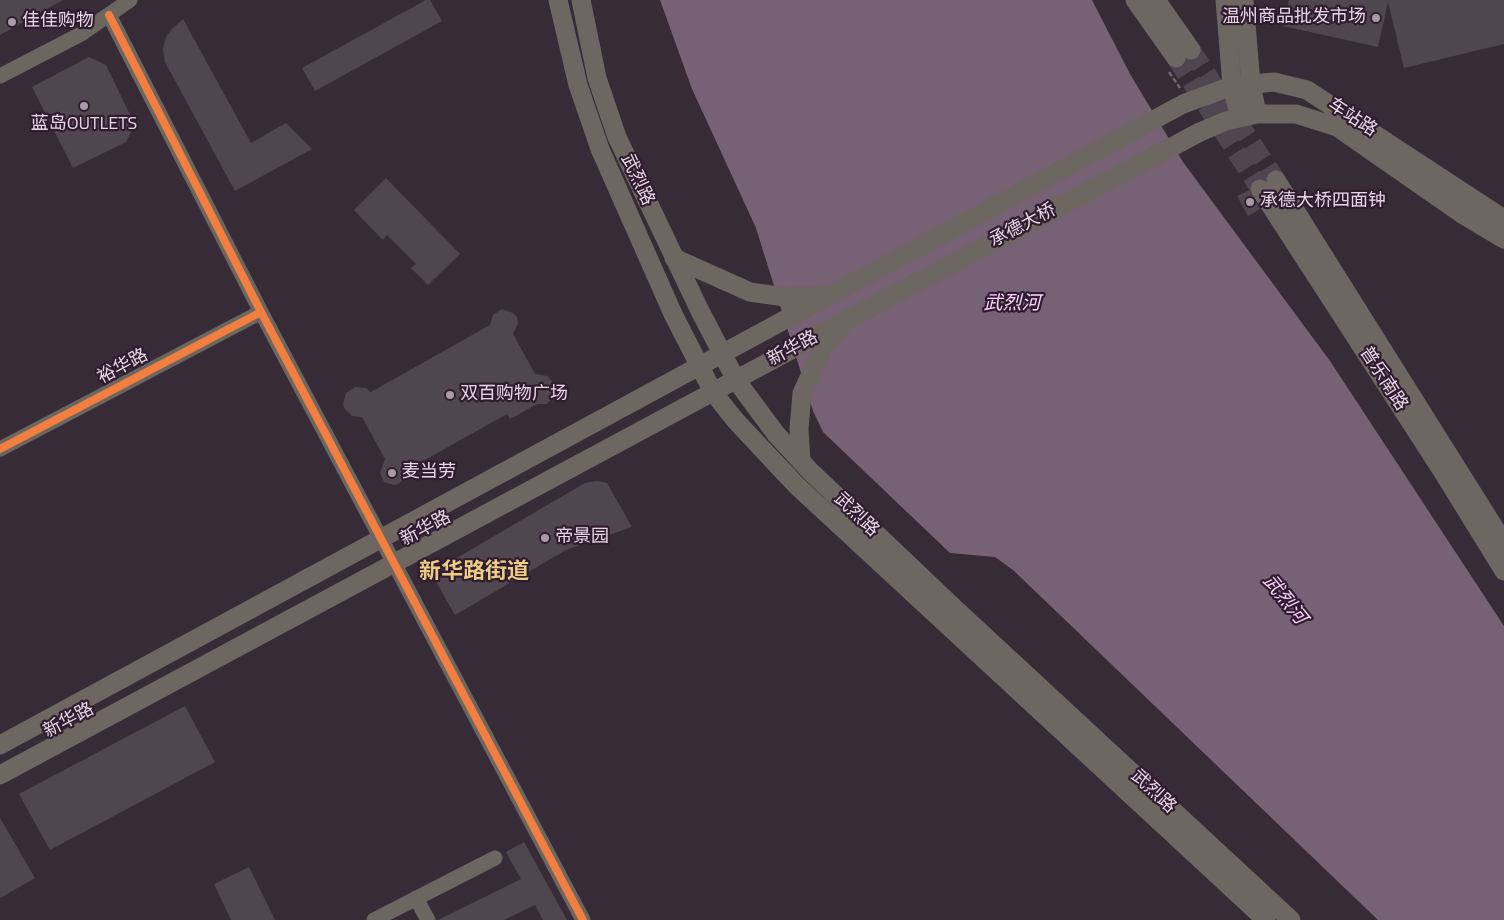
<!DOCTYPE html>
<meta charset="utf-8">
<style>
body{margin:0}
canvas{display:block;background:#362b36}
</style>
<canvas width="1504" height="920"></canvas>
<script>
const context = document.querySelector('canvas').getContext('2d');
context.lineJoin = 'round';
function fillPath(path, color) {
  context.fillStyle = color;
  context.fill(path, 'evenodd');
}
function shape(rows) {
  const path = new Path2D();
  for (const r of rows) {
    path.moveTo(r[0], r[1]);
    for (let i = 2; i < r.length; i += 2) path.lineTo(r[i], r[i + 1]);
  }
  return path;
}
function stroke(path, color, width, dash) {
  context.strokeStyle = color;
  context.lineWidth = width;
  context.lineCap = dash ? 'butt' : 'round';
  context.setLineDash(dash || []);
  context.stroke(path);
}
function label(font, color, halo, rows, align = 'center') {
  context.font = font + ' "Titillium Web","Noto Sans SC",sans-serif';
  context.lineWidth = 4.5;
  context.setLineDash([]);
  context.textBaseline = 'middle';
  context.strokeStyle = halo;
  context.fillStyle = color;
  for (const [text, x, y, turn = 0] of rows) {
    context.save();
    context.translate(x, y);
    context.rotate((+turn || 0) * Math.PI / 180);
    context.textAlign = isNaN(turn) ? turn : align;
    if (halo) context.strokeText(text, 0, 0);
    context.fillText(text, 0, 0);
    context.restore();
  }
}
const water = shape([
 [660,0,1092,0,1130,74,1183,162,1330,361,1504,626,1504,920,1378,920,1013,570,995,557,950,553,823,432,813,411,756,228,692,89]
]);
const building = shape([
 [0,0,63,0,0,35],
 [426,0,430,0,442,21,315,91,302,68],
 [1289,0,1504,0,1504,44,1404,68,1388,2,1378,47,1283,26],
 [183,19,251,143,286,123,312,149,235,191,165,62,163,48,166,37,171,30],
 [89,57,106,65,135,125,126,142,73,168,32,87],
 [386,178,460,254,428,285,411,268,416,264,387,235,383,240,354,210],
 [1249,190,1260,209,1248,216,1237,196],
 [502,309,513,313,517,317,518,323,513,334,535,374,547,376,554,383,556,388,554,398,546,404,537,404,510,419,507,414,407,470,406,475,400,483,394,485,384,482,380,473,385,459,362,417,352,416,345,409,343,404,346,393,355,387,366,388,371,392,490,325,493,315],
 [597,481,607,483,632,527,566,550,455,615,431,573,585,483],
 [185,706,215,762,50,850,19,794],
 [0,818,35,878,0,898],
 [524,842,567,920,543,920,535,905,504,920,438,920,521,879,506,852],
 [249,867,275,920,231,920,214,884]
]);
const majorTunnel = shape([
 [1191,50,1276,180],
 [1176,58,1260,189]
]);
const path = shape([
 [1169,72,1180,88]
]);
const minor = shape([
 [109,15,261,312,583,920],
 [0,76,81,34,130,0],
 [0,449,261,312],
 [416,898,428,920],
 [374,920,495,858]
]);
const major = shape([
 [558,0,578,85,600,149,673,314,713,392,735,420,796,485,1266,920],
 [581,0,597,78,617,137,700,311,736,380,776,434,810,471,952,606,1291,920],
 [1135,0,1176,58],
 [1156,0,1191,50],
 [1225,0,1232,86,1240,118],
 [1244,0,1251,84,1257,114],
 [1276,180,1504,543],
 [1260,189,1443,472,1504,571],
 [674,258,750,292,785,297,826,295],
 [801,462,799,429,802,393,823,348,840,328],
 [0,745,1183,104,1232,86,1274,82,1307,90,1504,219],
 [0,775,845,321,1200,132,1226,121,1257,114,1296,114,1337,127,1462,214,1504,239]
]);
const cycleway = shape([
 [109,15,261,312,583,920],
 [0,449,261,312]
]);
const markers = [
 [1376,18,5,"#a89ba7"],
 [12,22,5,"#a89ba7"],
 [84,106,5,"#a89ba7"],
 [1250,202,5,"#a89ba7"],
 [450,395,5,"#a89ba7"],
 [392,473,5,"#a89ba7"],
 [545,538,5,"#a89ba7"]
];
const poiNames = [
 ["温州商品批发市场",1366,18,"right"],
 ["佳佳购物",22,22],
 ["蓝岛OUTLETS",84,125,"center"],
 ["承德大桥四面钟",1260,202],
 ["双百购物广场",460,395],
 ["麦当劳",402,473],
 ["帝景园",555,538]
];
const streetNames = [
 ["车站路",1352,118,33],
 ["武烈路",637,180,65],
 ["承德大桥",1023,226,-28],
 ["新华路",793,349,-28],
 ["裕华路",123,367,-28],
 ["普乐南路",1383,379,57],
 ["武烈路",856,515,44],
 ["新华路",426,529,-28],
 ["新华路",69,721,-28],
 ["武烈路",1153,792,43]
];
const waterNames = [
 ["武烈河",1012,304],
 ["武烈河",1284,600,51]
];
const districtNames = [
 ["新华路街道",474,573]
];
fillPath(water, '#766175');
fillPath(building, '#504650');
stroke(majorTunnel, '#504550', 19, [19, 9]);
stroke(path, '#6d6666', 2.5, [5, 2.5]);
stroke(minor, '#6c6660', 15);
stroke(major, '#6e6661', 19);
stroke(cycleway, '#f27e40', 8);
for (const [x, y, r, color] of markers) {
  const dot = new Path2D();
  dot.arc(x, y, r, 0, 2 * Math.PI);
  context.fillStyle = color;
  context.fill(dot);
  stroke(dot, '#301c30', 2);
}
label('18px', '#e5d7e4', '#301c30', poiNames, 'left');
label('18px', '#e5d7e4', '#301c30', streetNames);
label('italic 19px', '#fdd2fc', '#301c30', waterNames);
label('bold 22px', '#ebcc81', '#301c30', districtNames);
</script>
